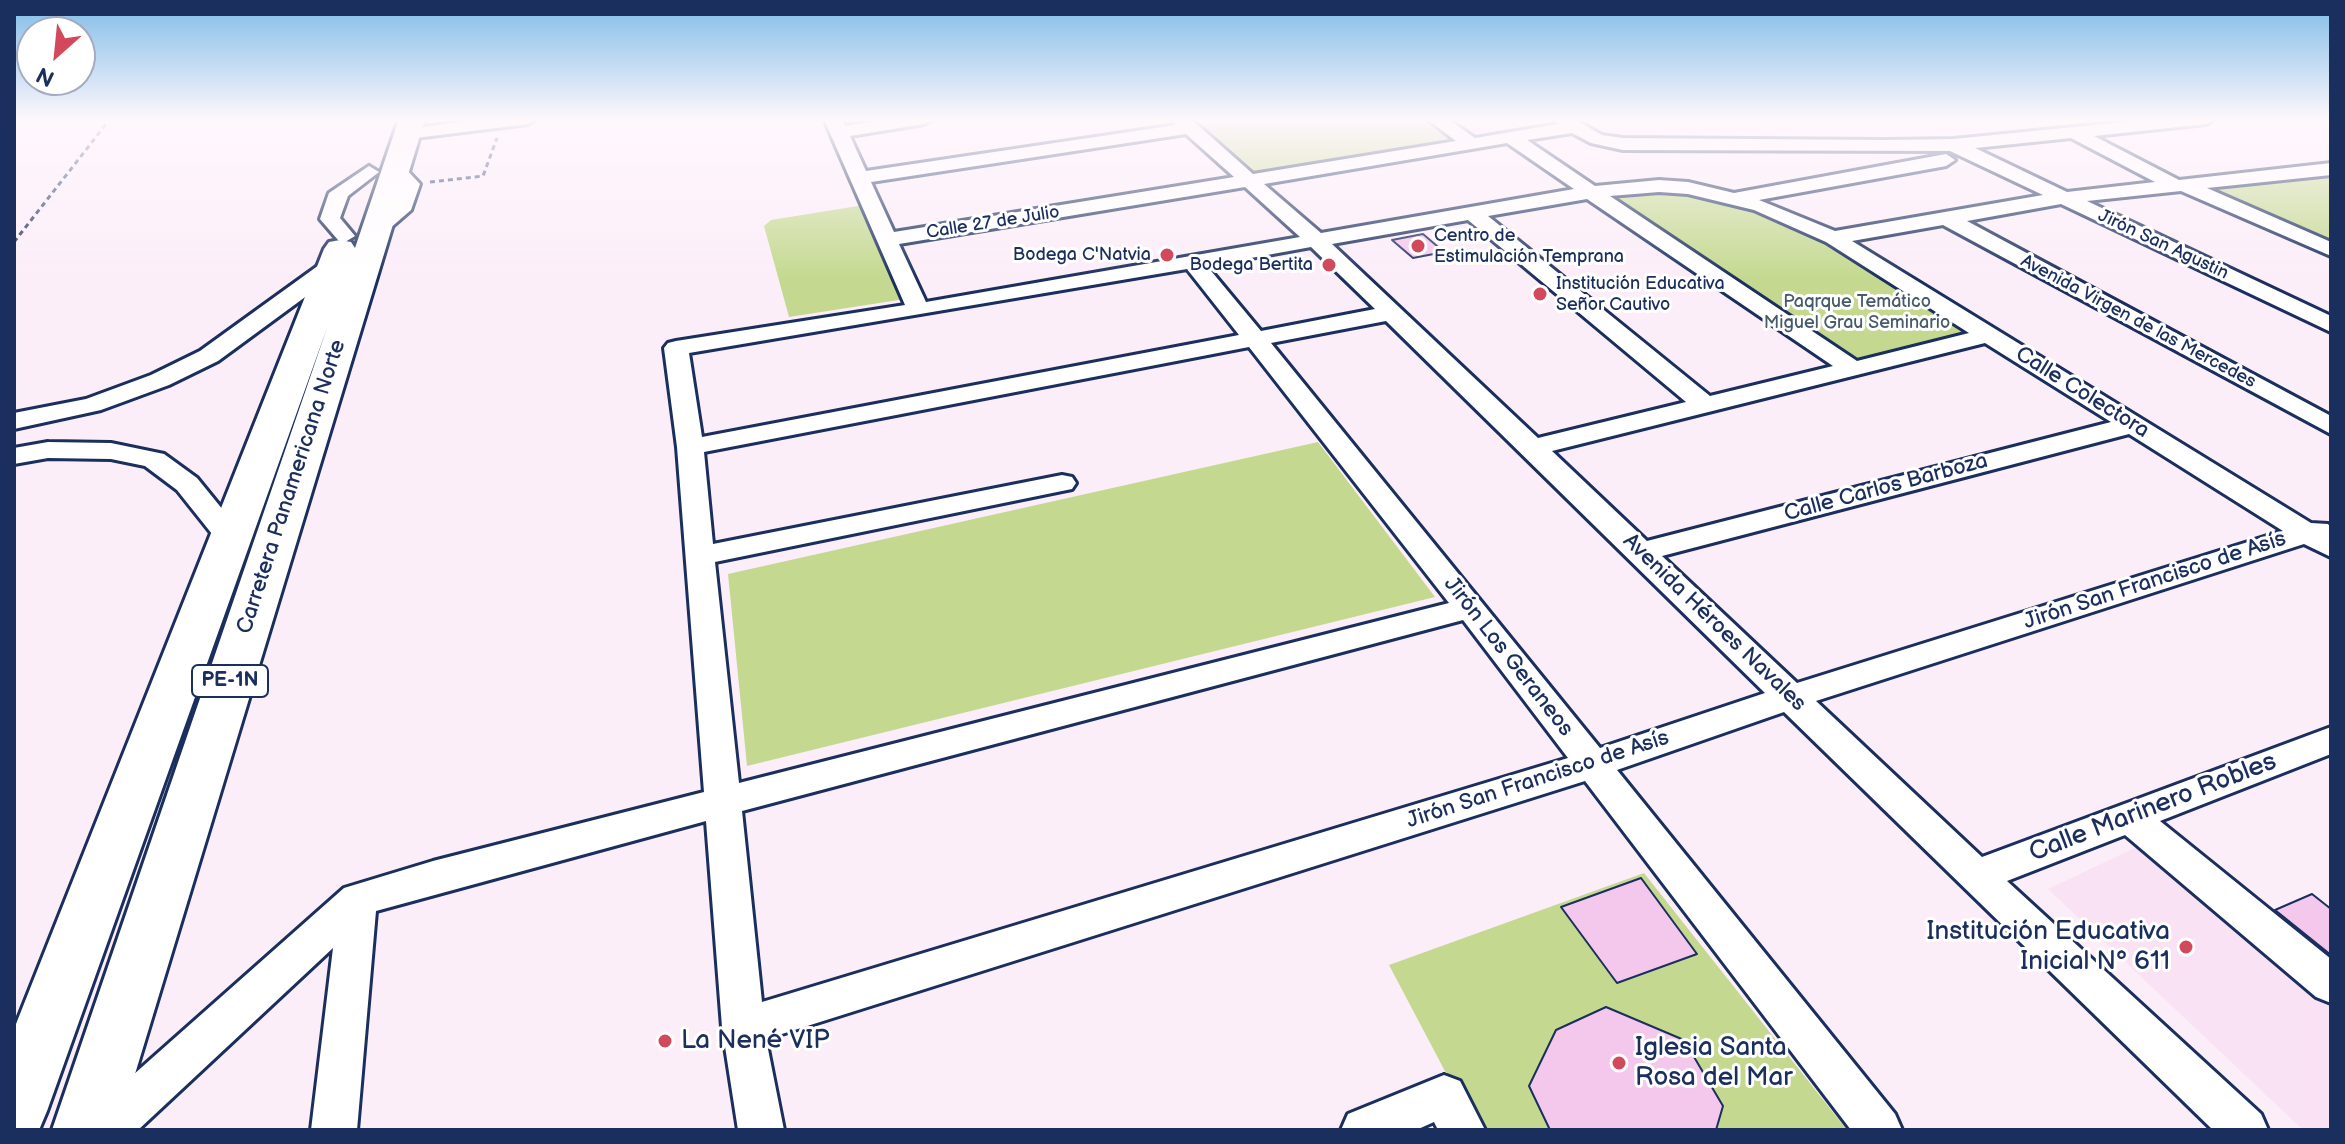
<!DOCTYPE html>
<meta charset="utf-8">
<style>
body{margin:0}
#map{position:relative;width:2345px;height:1144px;overflow:hidden;background:#fceef9;font-family:"Balsamiq Sans",sans-serif}
canvas{display:block}
.frame{position:absolute;inset:0;border:16px solid #1b2f5e;pointer-events:none}
.north{position:absolute;left:16px;top:16px;width:80px;height:80px;box-sizing:border-box;background:#fff;border:2px solid #a4acbf;border-radius:50%;rotate:207deg;font-size:22px;font-weight:700;line-height:32px;text-align:center;color:#1b2f5e}
.north::after{content:'';display:block;margin:auto;width:28px;height:36px;background:#d1495b;clip-path:polygon(50% 0,100% 100%,50% 72%,0 100%)}
</style>
<div id="map">
<canvas width="2345" height="1144"></canvas>
<div class="frame"></div>
<div class="north">N</div>
</div>
<script>
const context = document.querySelector('canvas').getContext('2d');
context.lineJoin = 'round';
function fillPath(path, color) {
  context.fillStyle = color;
  context.fill(path, 'evenodd');
}
function shape(rows) {
  const path = new Path2D();
  for (const r of rows) {
    path.moveTo(r[0], r[1]);
    for (let i = 2; i < r.length; i += 2) path.lineTo(r[i], r[i + 1]);
  }
  return path;
}
function stroke(path, color, width, dash) {
  context.strokeStyle = color;
  context.lineWidth = width;
  context.lineCap = dash ? 'butt' : 'round';
  context.setLineDash(dash || []);
  context.stroke(path);
}
function label(font, color, halo, rows, align = 'center') {
  context.font = font + ' "Balsamiq Sans",sans-serif';
  context.lineWidth = 6;
  context.setLineDash([]);
  context.textBaseline = 'middle';
  context.strokeStyle = halo;
  context.fillStyle = color;
  for (const [text, x, y, turn = 0] of rows) {
    context.save();
    context.translate(x, y);
    context.rotate((+turn || 0) * Math.PI / 180);
    context.textAlign = isNaN(turn) ? turn : align;
    if (halo) context.strokeText(text, 0, 0);
    context.fillText(text, 0, 0);
    context.restore();
  }
}
const built = shape([
 [2143,844,2331,1005,2331,1130,2303,1130,2048,889]
]);
const green = shape([
 [1246,119,1420,119,1453,143,1245,177,1194,127],
 [2331,172,2331,246,2197,185],
 [1675,191,1771,215,1812,233,1974,333,1851,361,1610,197],
 [864,205,905,299,789,317,764,226,771,220],
 [1318,442,1435,597,747,766,728,574],
 [1644,873,1847,1130,1476,1130,1389,965]
]);
const building = shape([
 [1423,234,1444,252,1413,258,1392,240,1423,234],
 [1641,878,1697,954,1617,983,1561,907,1641,878],
 [2312,894,2331,909,2331,955,2275,910,2312,894],
 [1606,1007,1684,1040,1723,1106,1716,1130,1550,1130,1529,1086,1556,1030,1606,1007]
]);
const path = shape([
 [430,182,483,176,497,138],
 [14,242,110,119]
]);
const minor = shape([
 [485,119,537,119,528,124,407,139,398,134,407,129,485,119],
 [824,119,842,119,845,126,889,119,933,119,924,124,850,136,866,171,1176,125,1171,119,1191,119,1253,174,1456,141,1427,119,1448,119,1475,138,1558,124,1552,119,1574,119,1602,135,1623,138,1885,140,1953,139,2154,119,2215,119,2206,124,2094,136,2179,180,2331,163,2331,175,2207,188,2331,242,2331,256,2181,191,2087,201,2331,316,2331,332,2061,204,1967,221,2331,416,2331,434,1943,225,1852,241,2311,523,2328,524,2331,528,2331,557,2304,544,1816,701,1982,857,2331,727,2331,754,2160,821,2331,959,2331,1003,2316,997,2125,835,2007,881,2261,1114,2268,1130,2213,1130,1784,712,1617,770,1895,1114,1902,1130,1851,1130,1585,781,766,1039,784,1130,738,1130,722,1027,706,821,376,911,357,1130,311,1130,333,948,138,1130,82,1130,89,1114,344,888,433,861,704,792,677,447,664,348,668,343,676,341,905,305,824,119],
 [1572,133,1591,143,1623,150,1950,151,2043,195,1835,231,1759,200,1946,166,1955,160,1946,154,1734,193,1688,182,1659,180,1595,186,1527,140,1572,133],
 [1186,134,1234,177,894,232,871,182,1186,134],
 [2071,138,2155,182,2067,192,1975,148,2071,138],
 [1507,143,1574,189,1321,233,1264,184,1507,143],
 [1245,187,1300,237,926,302,899,244,1245,187],
 [1659,192,1688,194,1754,210,1826,242,1969,333,1857,361,1610,196,1659,192],
 [1587,199,1833,366,1710,396,1488,216,1587,199],
 [1468,220,1686,402,1538,438,1332,244,1468,220],
 [1311,247,1375,309,1261,331,1207,266,1311,247],
 [1187,269,1239,335,702,437,689,353,1187,269],
 [1386,321,1765,693,1600,748,1271,343,1386,321],
 [1985,343,2111,422,1647,541,1552,451,1985,343],
 [1249,347,1449,603,739,783,715,562,1062,491,1072,489,1076,483,1072,477,1062,475,713,544,704,452,1249,347],
 [2129,434,2283,531,1797,683,1662,556,2129,434],
 [1463,620,1568,758,762,1002,742,811,1463,620],
 [395,163,402,165,420,184,411,210,381,236,367,236,364,232,367,228,392,207,400,185,385,169,395,163],
 [369,166,379,172,348,196,340,218,355,236,345,242,338,240,320,219,329,193,369,166],
 [334,259,342,260,345,265,342,270,218,361,169,385,101,410,14,429,14,413,86,399,151,375,200,351,326,260,334,259],
 [48,442,111,443,164,454,197,478,245,537,240,544,230,546,220,544,177,490,145,466,111,459,48,458,14,464,14,448,48,442],
 [1444,1075,1460,1081,1485,1130,1438,1130,1434,1122,1416,1130,1341,1130,1348,1114,1444,1075]
]);
const highway = shape([
 [399,119,425,119,118,1130,52,1130,327,328,47,1111,39,1130,14,1130,14,1029,324,249,329,242,340,240,351,242,355,248,399,119]
]);
const markers = [
 [1418,246,8,"#d1495b"],
 [1167,255,8,"#d1495b"],
 [1329,265,8,"#d1495b"],
 [1540,294,8,"#d1495b"],
 [2186,947,8,"#d1495b"],
 [665,1041,8,"#d1495b"],
 [1619,1063,8,"#d1495b"]
];
const farStreetnames = [
 ["Calle 27 de Julio",993,223,-9],
 ["Jirón San Agustin",2163,245,25],
 ["Avenida Virgen de las Mercedes",2138,322,28]
];
const farPoinames = [
 ["Centro de",1434,236],
 ["Estimulación Temprana",1434,257],
 ["Bodega C'Natvia",1151,255,"right"],
 ["Bodega Bertita",1313,265,"right"],
 ["Institución Educativa",1556,284],
 ["Señor Cautivo",1556,305]
];
const farParknames = [
 ["Paqrque Temático",1857,302],
 ["Miguel Grau Seminario",1857,323]
];
const shields = [
 [230,681,76]
];
const shieldNames = [
 ["PE-1N",230,681]
];
const streetNames = [
 ["Calle Colectora",2082,393,32],
 ["Carretera Panamericana Norte",292,487,-72],
 ["Calle Carlos Barboza",1886,488,-15],
 ["Jirón San Francisco de Asís",2155,581,-18],
 ["Avenida Héroes Navales",1714,623,44],
 ["Jirón Los Geraneos",1508,657,52],
 ["Jirón San Francisco de Asís",1538,780,-18]
];
const nearStreetnames = [
 ["Calle Marinero Robles",2153,808,-21]
];
const nearPoinames = [
 ["Institución Educativa",2170,932,"right"],
 ["Inicial Nº 611",2170,962,"right"],
 ["La Nené VIP",681,1041],
 ["Iglesia Santa",1635,1048],
 ["Rosa del Mar",1635,1078]
];
fillPath(built, '#fae2f5');
fillPath(green, '#c4d98f');
fillPath(building, '#f4c7ec');
stroke(building, '#1b2f5e', 2);
stroke(minor, '#1b2f5e', 6);
stroke(highway, '#1b2f5e', 6);
stroke(path, '#1b2f5e', 3, [5, 4]);
fillPath(minor, '#fff');
fillPath(highway, '#fff');
const sky = context.createLinearGradient(0, 0, 0, 279);
sky.addColorStop(0, '#80bce8');
sky.addColorStop(0.43, '#fef7fc');
sky.addColorStop(1, '#fef7fc00');
context.fillStyle = sky;
context.fillRect(0, 0, 2345, 279);
for (const [x, y, r, color] of markers) {
  const dot = new Path2D();
  dot.arc(x, y, r, 0, 2 * Math.PI);
  context.fillStyle = color;
  context.fill(dot);
  stroke(dot, '#fff', 3);
}
label('18px', '#1b2f5e', '#fff', farStreetnames);
label('18px', '#1b2f5e', '#fff', farPoinames, 'left');
label('18px', '#455a6a', '#fff', farParknames);
for (const [x, y, w] of shields) {
  const box = new Path2D();
  box.roundRect(x - w / 2, y - 16, w, 32, 6);
  context.fillStyle = '#fff';
  context.fill(box);
  stroke(box, '#1b2f5e', 2);
}
label('bold 20px', '#1b2f5e', null, shieldNames);
label('22px', '#1b2f5e', '#fff', streetNames);
label('26px', '#1b2f5e', '#fff', nearStreetnames);
label('26px', '#1b2f5e', '#fff', nearPoinames, 'left');
</script>
